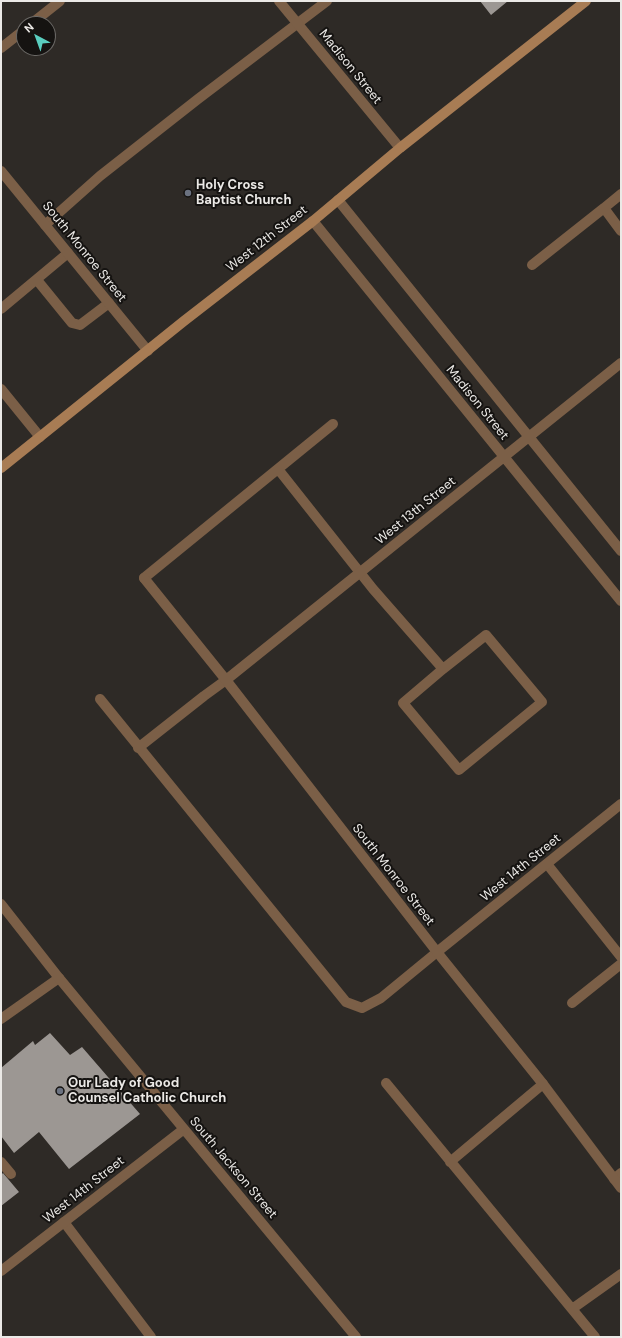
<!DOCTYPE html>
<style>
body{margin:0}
#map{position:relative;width:622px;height:1338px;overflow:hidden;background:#2e2a26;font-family:"DM Sans",sans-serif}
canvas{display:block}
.frame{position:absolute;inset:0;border:2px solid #ebe9e6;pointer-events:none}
.north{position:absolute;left:16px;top:16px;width:40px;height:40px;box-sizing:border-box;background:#151311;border:1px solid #6b6966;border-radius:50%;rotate:319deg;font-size:11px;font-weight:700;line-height:16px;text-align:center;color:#ebe9e6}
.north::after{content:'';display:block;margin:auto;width:14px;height:18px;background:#59cebf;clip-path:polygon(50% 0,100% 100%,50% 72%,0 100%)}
</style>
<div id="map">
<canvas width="622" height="1338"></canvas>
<div class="frame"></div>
<div class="north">N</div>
</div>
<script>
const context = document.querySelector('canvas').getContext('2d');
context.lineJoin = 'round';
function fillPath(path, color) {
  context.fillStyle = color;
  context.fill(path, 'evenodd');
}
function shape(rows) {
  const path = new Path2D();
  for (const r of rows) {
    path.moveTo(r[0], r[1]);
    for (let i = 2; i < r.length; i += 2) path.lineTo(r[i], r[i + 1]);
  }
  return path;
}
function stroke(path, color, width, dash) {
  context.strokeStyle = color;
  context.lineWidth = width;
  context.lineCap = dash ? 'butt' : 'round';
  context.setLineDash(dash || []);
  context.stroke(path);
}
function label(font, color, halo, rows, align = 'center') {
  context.font = font + ' "DM Sans",sans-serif';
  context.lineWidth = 4;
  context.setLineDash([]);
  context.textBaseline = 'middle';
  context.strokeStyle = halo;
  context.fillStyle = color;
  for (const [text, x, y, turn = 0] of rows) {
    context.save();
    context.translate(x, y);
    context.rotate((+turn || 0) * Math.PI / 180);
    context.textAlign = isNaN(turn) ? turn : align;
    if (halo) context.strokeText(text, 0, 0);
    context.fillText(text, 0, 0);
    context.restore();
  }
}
const building = shape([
 [480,1,508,1,491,15],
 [50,1033,70,1055,82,1047,140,1114,69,1169,39,1132,14,1153,1,1136,1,1068,33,1041,35,1045],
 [3,1173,19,1192,1,1206,1,1175]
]);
const service = shape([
 [621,194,604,208,621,231],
 [45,225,100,176,198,99,327,1],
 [532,265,604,208],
 [37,280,72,323,80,325,109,303],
 [1,309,68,253],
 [1,389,40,437],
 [278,469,373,589,443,669,403,703,459,770,542,702,486,635,443,669],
 [144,578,333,424],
 [100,699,346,1002,362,1008,381,998,437,952],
 [138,748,204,696,226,680],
 [547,864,621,957],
 [572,1003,621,964],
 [1,1019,59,978],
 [386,1083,595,1337],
 [1,1162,11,1174],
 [450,1162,543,1084],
 [614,1179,621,1173],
 [64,1222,151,1337],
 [572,1309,621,1274]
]);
const minor = shape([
 [279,1,400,148],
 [31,24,60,1],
 [1,48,24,30],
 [1,171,148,351],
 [338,200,621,551],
 [313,221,621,601],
 [144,578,226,680,437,952,543,1084,621,1188],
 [226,680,621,363],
 [1,904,59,978,356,1337],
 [437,952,621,804],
 [1,1271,184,1129]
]);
const secondary = shape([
 [1,468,184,321,313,221,400,148,586,1]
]);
const markers = [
 [188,193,4,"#6b7280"],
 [60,1091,4,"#6b7280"]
];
const streetNames = [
 ["Madison Street",350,67,51],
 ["West 12th Street",267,239,-38],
 ["South Monroe Street",84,252,51],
 ["Madison Street",477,403,51],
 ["West 13th Street",416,511,-39],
 ["West 14th Street",521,868,-39],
 ["South Monroe Street",393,875,52],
 ["South Jackson Street",233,1168,50],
 ["West 14th Street",84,1190,-38]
];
const poiNames = [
 ["Holy Cross",196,186],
 ["Baptist Church",196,201],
 ["Our Lady of Good",68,1084],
 ["Counsel Catholic Church",68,1099]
];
fillPath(building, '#9c9793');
stroke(service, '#7b5f47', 10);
stroke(minor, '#7b5f47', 10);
stroke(secondary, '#a87c54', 10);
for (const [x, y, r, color] of markers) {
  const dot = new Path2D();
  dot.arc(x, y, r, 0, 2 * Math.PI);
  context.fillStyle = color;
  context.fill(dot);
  stroke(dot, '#151311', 1.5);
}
label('13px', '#ebe9e6', '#151311', streetNames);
label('bold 13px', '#ebe9e6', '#151311', poiNames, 'left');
</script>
